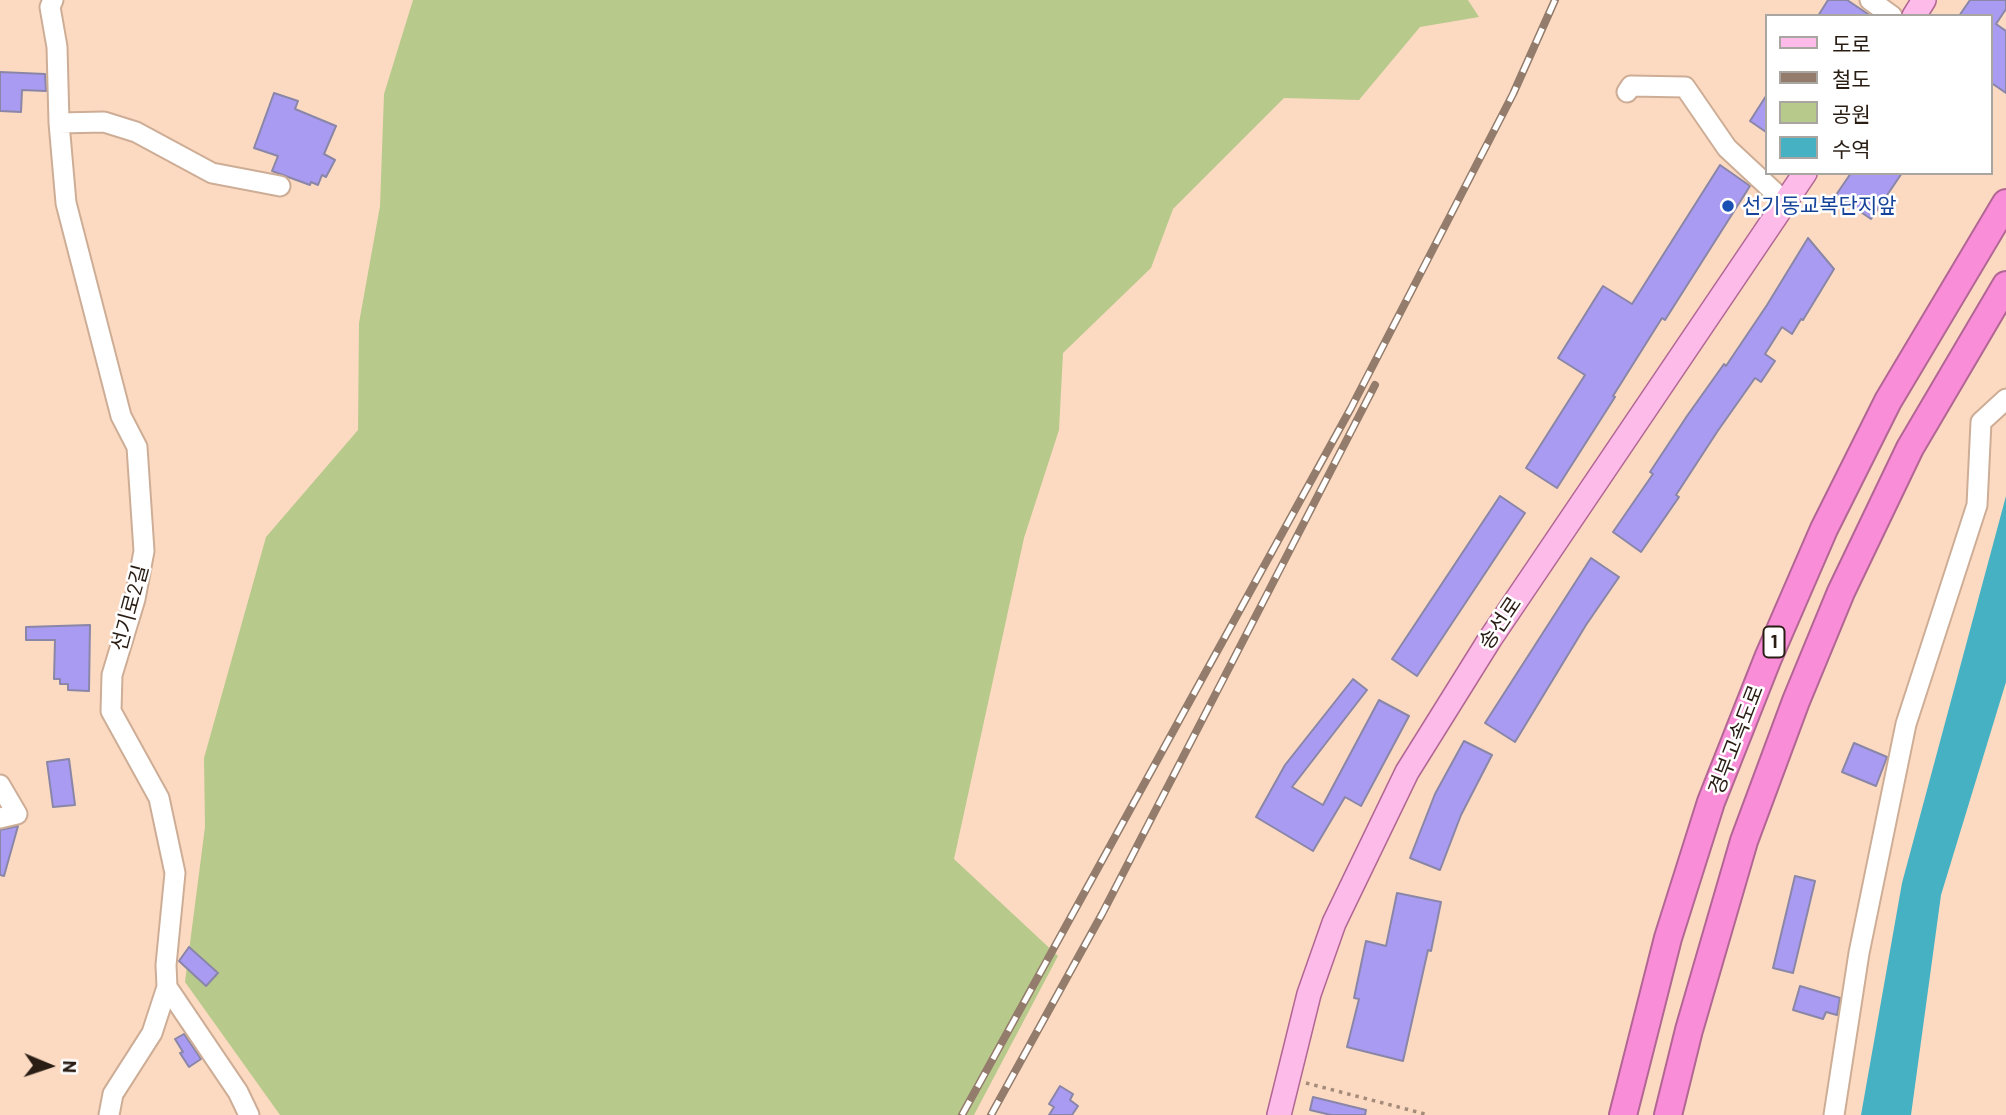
<!DOCTYPE html>
<meta charset="utf-8">
<style>
body{margin:0}
#map{position:relative;width:2006px;height:1115px;overflow:hidden;background:#fcdac2;font-family:Barlow,"Noto Sans KR",sans-serif}
canvas{display:block}
.legend{position:absolute;left:1765px;top:14px;width:228px;height:161px;box-sizing:border-box;background:#fff;border:2px solid #a9a5a1;margin:0;padding:9px 12px;list-style:none;font-size:21px;color:#291d14}
.legend li{display:flex;align-items:center;gap:14px;height:35px}
.legend b{width:35px;border:2px solid #a9a5a1}
.north{position:absolute;left:14px;top:1031px;width:70px;height:70px;-webkit-text-stroke:5px #fff;paint-order:stroke;rotate:92deg;font-size:19px;font-weight:700;line-height:28px;text-align:center;color:#291d14}
.north::after{content:'';display:block;margin:auto;width:24px;height:32px;background:#291d14;clip-path:polygon(50% 0,100% 100%,50% 72%,0 100%)}
</style>
<div id="map">
<canvas width="2006" height="1115"></canvas>
<ul class="legend">
<li><b style="height:9px;background:#fcbbe8"></b>도로</li>
<li><b style="height:9px;background:#937c6b"></b>철도</li>
<li><b style="height:19px;background:#b8c98c"></b>공원</li>
<li><b style="height:19px;background:#46b1c3"></b>수역</li>
</ul>
<div class="north">N</div>
</div>
<script>
const context = document.querySelector('canvas').getContext('2d');
context.lineJoin = 'round';
function fillPath(path, color) {
  context.fillStyle = color;
  context.fill(path, 'evenodd');
}
function shape(rows) {
  const path = new Path2D();
  for (const r of rows) {
    path.moveTo(r[0], r[1]);
    for (let i = 2; i < r.length; i += 2) path.lineTo(r[i], r[i + 1]);
  }
  return path;
}
function stroke(path, color, width, dash) {
  context.strokeStyle = color;
  context.lineWidth = width;
  context.lineCap = dash ? 'butt' : 'round';
  context.setLineDash(dash || []);
  context.stroke(path);
}
function label(font, color, halo, rows, align = 'center') {
  context.font = font + ' Barlow,"Noto Sans KR",sans-serif';
  context.lineWidth = 5;
  context.setLineDash([]);
  context.textBaseline = 'middle';
  context.strokeStyle = halo;
  context.fillStyle = color;
  for (const [text, x, y, turn = 0] of rows) {
    context.save();
    context.translate(x, y);
    context.rotate((+turn || 0) * Math.PI / 180);
    context.textAlign = isNaN(turn) ? turn : align;
    if (halo) context.strokeText(text, 0, 0);
    context.fillText(text, 0, 0);
    context.restore();
  }
}
const green = shape([
 [413,0,1468,0,1479,17,1420,27,1359,100,1284,98,1173,209,1151,268,1063,353,1059,430,1024,538,954,859,1058,956,974,1115,280,1115,185,982,205,827,204,758,266,537,358,430,359,323,380,206,384,94]
]);
const water = shape([
 [2006,496,2006,682,1941,895,1911,1115,1861,1115,1902,883]
]);
const building = shape([
 [1828,0,1847,0,1871,16,1818,16,1828,0],
 [1970,0,2006,0,2006,9,1996,24,2006,31,2006,93,1990,82,1990,16,1959,16,1970,0],
 [0,72,45,74,46,91,22,90,21,112,0,111,0,72],
 [274,93,298,101,295,109,336,126,324,154,335,160,326,177,322,175,318,185,311,182,310,185,272,171,278,156,254,148,274,93],
 [1766,96,1766,132,1750,121,1766,96],
 [1720,165,1750,186,1665,320,1662,318,1613,396,1615,397,1557,488,1526,468,1585,375,1558,358,1603,286,1632,304,1720,165],
 [1851,173,1902,173,1871,219,1836,195,1851,173],
 [1808,238,1834,269,1803,320,1801,319,1792,334,1782,327,1765,354,1775,361,1761,382,1755,378,1717,432,1676,495,1679,497,1641,552,1613,532,1653,474,1650,472,1687,416,1724,364,1726,366,1767,305,1808,238],
 [1500,496,1525,513,1417,676,1392,659,1500,496],
 [1591,558,1619,577,1586,625,1515,742,1485,723,1591,558],
 [90,625,89,691,68,690,68,684,60,684,60,679,54,679,55,640,26,640,26,627,90,625],
 [1353,679,1367,690,1292,787,1323,805,1379,700,1409,716,1361,806,1345,797,1313,851,1256,817,1285,765,1353,679],
 [1464,741,1492,755,1461,815,1440,870,1410,858,1435,794,1464,741],
 [1854,743,1887,757,1876,786,1842,772,1854,743],
 [69,759,75,805,53,807,47,762,69,759],
 [18,826,4,876,0,875,0,830,18,826],
 [1795,876,1815,881,1793,973,1773,968,1795,876],
 [1397,893,1441,902,1431,951,1428,950,1403,1061,1347,1047,1359,999,1354,998,1366,941,1386,946,1397,893],
 [189,947,218,973,206,986,179,961,189,947],
 [1800,986,1840,998,1837,1015,1826,1012,1823,1019,1793,1010,1800,986],
 [184,1034,201,1059,189,1067,180,1053,183,1052,175,1039,184,1034],
 [1060,1086,1073,1094,1070,1100,1078,1106,1072,1115,1049,1115,1054,1107,1049,1104,1060,1086],
 [1313,1097,1366,1110,1365,1115,1331,1115,1310,1110,1313,1097]
]);
const path = shape([
 [1306,1083,1429,1115]
]);
const minor = shape([
 [53,0,50,7,57,47,59,123,66,203,121,416,137,447,144,551,135,599,112,675,111,711,159,798,175,873,166,965,167,987,152,1033,113,1094,109,1115],
 [1870,0,1892,16],
 [1627,92,1631,86,1685,87,1727,148,1785,202],
 [59,123,104,122,136,132,212,173,280,186],
 [0,785,17,814,0,818],
 [167,987,238,1092,249,1115],
 [1834,1115,1859,953,1906,724,1977,505,1981,422,2006,399]
]);
const major = shape([
 [1914,16,1924,0],
 [1279,1115,1309,994,1334,923,1407,772,1490,639,1805,173]
]);
const highway = shape([
 [1623,1115,1668,938,1711,802,1768,658,1824,529,1888,401,2006,203],
 [1668,1115,1689,1030,1744,841,1796,701,1841,592,1910,448,2006,285]
]);
const rail = shape([
 [962,1115,1351,408,1513,94,1555,0],
 [991,1115,1102,914,1375,385]
]);
const markers = [
 [1728,206,7,"#1a4fb4"]
];
const shields = [
 [1774,642,21]
];
const shieldNames = [
 ["1",1774,642]
];
const transitNames = [
 ["선기동교복단지앞",1742,206]
];
const streetNames = [
 ["선기로2길",130,608,-75],
 ["송선로",1500,623,-56],
 ["경부고속도로",1736,740,-69]
];
fillPath(green, '#b8c98c');
fillPath(water, '#46b1c3');
fillPath(building, '#aa9bf2');
stroke(building, '#8a86a7', 2);
stroke(minor, '#cdad96', 23);
stroke(major, '#b16693', 26);
stroke(highway, '#b16693', 30);
stroke(path, '#a58c7a', 3.5, [3.5, 5]);
stroke(minor, '#fff', 19);
stroke(major, '#fcbbe8', 23);
stroke(highway, '#fa8dd8', 26);
stroke(rail, '#937c6b', 8);
stroke(rail, '#fff', 5, [16]);
for (const [x, y, r, color] of markers) {
  const dot = new Path2D();
  dot.arc(x, y, r, 0, 2 * Math.PI);
  context.fillStyle = color;
  context.fill(dot);
  stroke(dot, '#fff', 2.5);
}
for (const [x, y, w] of shields) {
  const box = new Path2D();
  box.roundRect(x - w / 2, y - 15.5, w, 31, 5);
  context.fillStyle = '#fff';
  context.fill(box);
  stroke(box, '#291d14', 2);
}
label('bold 19px', '#291d14', null, shieldNames);
label('21px', '#164399', '#fff', transitNames, 'left');
label('21px', '#291d14', '#fff', streetNames);
</script>
